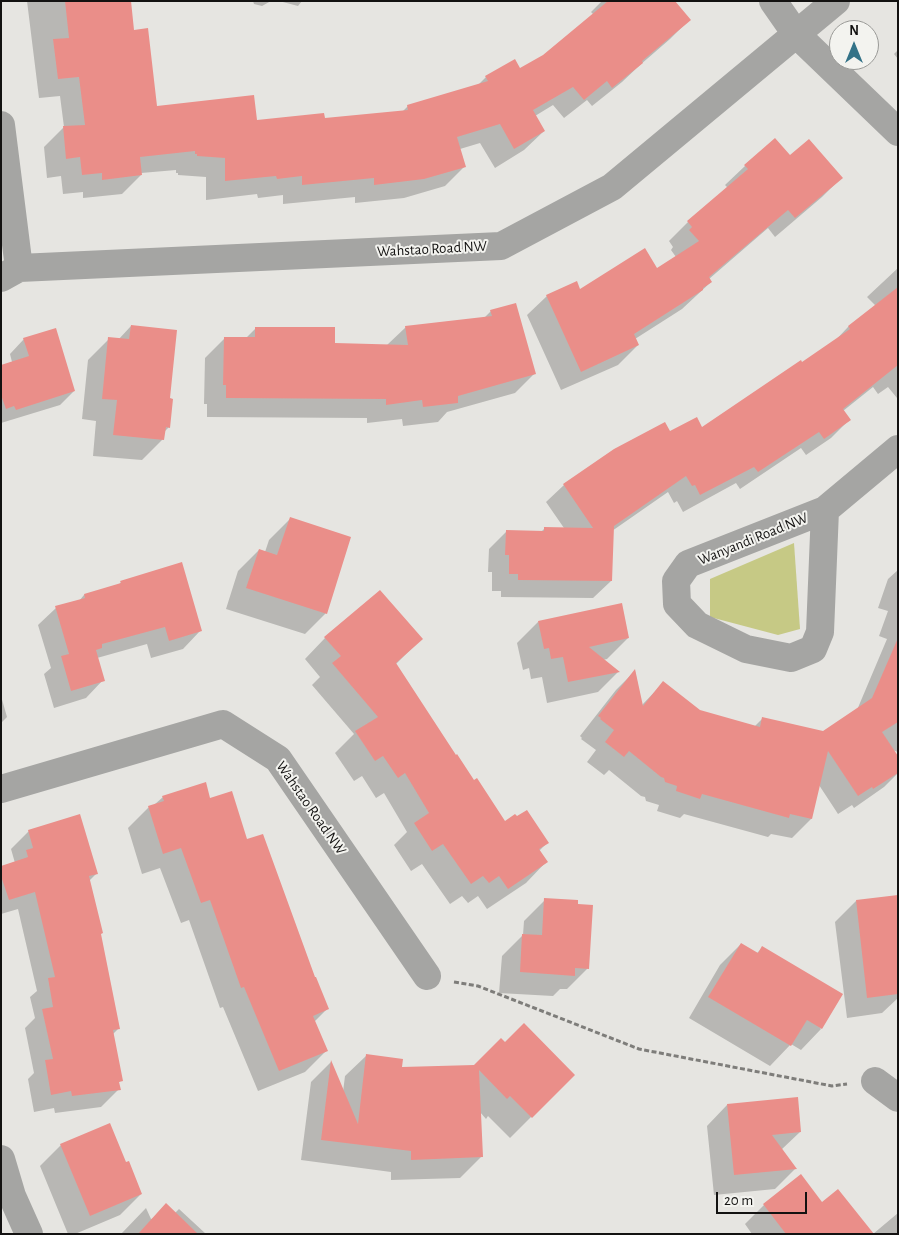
<!DOCTYPE html>
<style>
body{margin:0}
#map{position:relative;width:899px;height:1235px;overflow:hidden;background:#e6e5e1;font-family:"Alegreya Sans",sans-serif}
canvas{display:block}
.frame{position:absolute;inset:0;border:2px solid #131211;pointer-events:none}
.north{position:absolute;left:829px;top:20px;width:50px;height:50px;box-sizing:border-box;background:#f3f3ef;border:1px solid #999996;border-radius:50%;rotate:0deg;font-size:14px;font-weight:700;line-height:20px;text-align:center;color:#131211}
.north::after{content:'';display:block;margin:auto;width:18px;height:22px;background:#337287;clip-path:polygon(50% 0,100% 100%,50% 72%,0 100%)}
.scale{position:absolute;left:716px;top:1192px;width:91px;height:22px;box-sizing:border-box;border:2px solid #131211;border-top:0;padding-left:6px;font-size:15px;line-height:18px;white-space:nowrap;color:#131211;-webkit-text-stroke:4px #f3f3ef;paint-order:stroke}
</style>
<div id="map">
<canvas width="899" height="1235"></canvas>
<div class="frame"></div>
<div class="north">N</div>
<div class="scale">20 m</div>
</div>
<script>
const context = document.querySelector('canvas').getContext('2d');
context.lineJoin = 'round';
function fillPath(path, color) {
  context.fillStyle = color;
  context.fill(path, 'evenodd');
}
function shape(rows) {
  const path = new Path2D();
  for (const r of rows) {
    path.moveTo(r[0], r[1]);
    for (let i = 2; i < r.length; i += 2) path.lineTo(r[i], r[i + 1]);
  }
  return path;
}
function stroke(path, color, width, dash) {
  context.strokeStyle = color;
  context.lineWidth = width;
  context.lineCap = dash ? 'butt' : 'round';
  context.setLineDash(dash || []);
  context.stroke(path);
}
function label(font, color, halo, rows, align = 'center') {
  context.font = font + ' "Alegreya Sans",sans-serif';
  context.lineWidth = 4;
  context.setLineDash([]);
  context.textBaseline = 'middle';
  context.strokeStyle = halo;
  context.fillStyle = color;
  for (const [text, x, y, turn = 0] of rows) {
    context.save();
    context.translate(x, y);
    context.rotate((+turn || 0) * Math.PI / 180);
    context.textAlign = isNaN(turn) ? turn : align;
    if (halo) context.strokeText(text, 0, 0);
    context.fillText(text, 0, 0);
    context.restore();
  }
}
const green = shape([
 [794,543,800,629,778,635,710,617,710,579]
]);
const shadow = shape([
 [27,1,129,1,133,31,156,107,255,122,324,120,402,112,408,106,477,86,486,77,519,70,544,56,594,15,591,12,602,1,676,1,675,3,689,20,670,39,640,65,622,82,592,106,587,100,564,118,553,105,535,116,544,131,524,150,495,168,480,143,460,149,465,166,445,186,404,198,355,203,355,197,283,204,283,195,258,198,257,194,206,200,206,177,178,175,178,173,176,173,176,170,141,173,141,175,122,194,83,198,83,192,63,194,61,176,47,178,44,147,64,127,60,96,39,98],
 [253,1,271,1,262,6,254,4],
 [279,1,302,1,298,6],
 [898,50,898,59,894,54],
 [775,139,790,156,841,178,822,197,775,237,768,228,709,279,711,282,682,309,635,339,638,345,618,365,561,390,527,315,547,296,580,291,657,269,676,257,671,250,673,247,669,241,688,222,728,188,725,185,745,166],
 [898,268,898,398,897,398,888,387,878,394,873,387,843,411,849,420,831,438,806,455,801,448,740,489,736,483,683,512,677,501,674,503,668,492,612,531,611,581,593,598,501,597,501,591,492,591,492,572,488,572,489,549,507,531,541,532,545,528,564,528,546,502,564,485,614,450,669,433,702,429,802,364,833,343,848,327,876,306,867,297],
 [491,311,534,374,515,393,447,412,438,422,403,426,402,419,367,423,367,418,207,417,207,404,204,404,205,358,224,339,245,339,256,328,334,345,387,345,406,327,484,318],
 [131,326,169,399,169,427,164,432,163,439,142,460,93,456,96,421,82,419,88,360,109,339,118,340],
 [24,339,74,391,60,405,1,423,1,366,12,362,10,354],
 [290,519,326,613,305,634,226,609,238,571,259,550,265,552,269,540],
 [898,570,898,752,892,750,898,758,898,773,884,787,854,808,852,805,838,814,819,785,811,819,792,838,771,834,768,837,684,814,680,818,657,811,659,805,646,801,645,797,641,796,609,770,604,775,587,762,596,750,581,739,582,738,580,736,616,690,635,671,642,705,663,683,699,711,754,727,762,719,823,733,857,710,887,639,879,636,888,611,878,608,888,579],
 [121,582,200,631,183,649,151,658,147,644,97,658,103,680,86,698,54,708,44,674,51,668,38,625,56,608,79,601,84,595,118,586],
 [538,622,628,638,607,659,603,660,618,672,598,692,547,703,542,677,531,679,529,668,523,670,517,643],
 [325,638,421,639,395,665,456,757,504,823,547,843,539,851,546,862,526,883,487,909,478,896,468,903,462,896,450,904,422,864,411,871,394,845,407,832,384,793,376,798,362,776,354,781,335,753,354,734,312,685,320,677,305,659],
 [1,696,7,717,1,723],
 [163,797,210,799,246,841,314,979,327,1009,314,1022,326,1051,305,1072,258,1091,223,1007,220,1008,189,920,181,923,160,868,142,874,128,828,149,807,154,805],
 [29,831,97,873,89,881,119,1028,113,1034,121,1080,118,1083,119,1089,101,1107,55,1113,54,1108,34,1112,28,1079,34,1073,25,1028,35,1018,30,997,37,991,18,909,1,914,1,867,15,863,11,849],
 [898,896,898,998,882,1013,847,1018,835,922,856,901],
 [545,900,588,968,567,989,560,989,553,996,499,993,502,956,523,935,524,921],
 [741,944,756,954,762,948,821,1029,801,1050,791,1044,770,1066,689,1018,720,965],
 [505,1043,573,1075,510,1138,488,1116,486,1119,480,1112,481,1157,460,1178,391,1180,391,1172,301,1160,311,1082,331,1062,343,1092,345,1076,366,1056,400,1068,474,1066],
 [727,1105,800,1132,781,1150,795,1169,775,1189,714,1195,707,1126],
 [61,1145,126,1164,141,1194,120,1215,75,1234,68,1234,40,1166],
 [801,1176,822,1204,872,1234,752,1234,745,1224,764,1205],
 [146,1208,151,1219,175,1213,179,1209,206,1234,121,1234],
 [898,1213,898,1234,873,1234]
]);
const building = shape([
 [65,1,131,1,134,30,148,28,157,106,254,95,257,120,324,113,325,118,408,110,407,105,488,81,485,76,515,59,520,68,543,55,608,1,675,1,691,20,642,61,643,63,612,88,607,81,584,100,573,87,533,110,545,131,514,149,500,124,457,137,466,167,424,179,374,185,374,178,302,185,302,176,277,179,276,176,225,181,225,158,197,156,197,154,195,154,195,151,140,157,142,175,102,180,102,173,82,175,80,157,66,159,63,126,85,125,79,77,58,79,53,39,69,38],
 [775,138,790,155,809,139,843,178,795,218,788,210,709,277,712,282,703,288,703,290,634,334,639,345,581,372,546,295,577,281,580,289,645,248,657,268,699,241,689,230,692,227,687,221,748,169,744,165],
 [898,287,898,365,843,409,851,420,824,439,819,432,758,472,754,467,700,495,695,485,692,486,686,476,614,526,612,581,518,580,518,574,509,574,509,555,505,555,506,530,544,531,544,527,593,528,563,484,614,449,665,422,670,431,697,417,702,427,801,360,802,362,850,329,848,326],
 [516,303,536,374,458,396,458,403,423,407,422,400,386,405,386,399,226,398,226,385,223,385,224,337,255,337,255,327,335,327,335,343,408,345,405,326,492,316,490,310],
 [131,325,177,330,170,398,173,399,170,428,166,427,164,440,113,435,117,400,102,399,108,337,129,339],
 [56,328,75,391,16,410,14,406,6,409,1,395,1,365,29,356,23,338],
 [290,517,351,537,327,614,246,588,259,549,277,555],
 [182,562,202,631,169,641,165,627,102,644,102,648,96,650,105,681,71,691,61,656,69,654,55,606,85,598,84,594,121,583,120,581],
 [380,590,423,639,396,663,456,755,457,754,474,780,477,778,505,821,515,814,517,816,527,810,549,843,539,849,548,862,508,889,499,876,489,883,483,876,471,884,443,844,432,851,414,823,429,813,405,773,398,778,383,756,375,761,355,731,378,717,332,663,341,656,324,637],
 [622,603,629,638,589,647,620,672,568,682,563,657,551,659,549,648,544,649,538,621],
 [898,638,898,722,882,732,898,756,898,773,873,789,872,787,858,796,828,751,812,819,790,814,789,818,702,794,700,799,676,791,677,786,665,782,664,778,661,777,629,751,624,757,605,742,614,730,600,719,601,718,598,716,635,669,643,706,663,681,700,710,760,727,762,717,823,731,872,698],
 [206,782,210,798,232,791,247,839,263,834,315,977,316,977,329,1009,313,1016,328,1051,279,1071,244,987,241,988,210,900,201,903,181,848,163,854,148,806,164,801,162,796],
 [80,814,98,874,89,876,103,933,101,934,120,1029,113,1030,123,1081,119,1082,121,1090,72,1096,71,1091,51,1095,45,1060,53,1059,42,1009,53,1007,48,978,55,977,35,892,9,900,1,876,1,866,28,857,26,850,33,848,28,830],
 [898,895,898,994,867,998,856,900],
 [544,898,578,900,578,904,593,905,589,969,575,968,575,976,520,972,522,934,542,935],
 [741,943,758,953,762,946,843,994,822,1029,807,1020,791,1046,708,997],
 [524,1023,575,1075,532,1118,510,1096,507,1099,479,1070,483,1157,411,1160,411,1151,321,1140,331,1060,358,1124,366,1054,403,1059,402,1067,474,1065,501,1038,505,1042],
 [798,1097,801,1132,772,1135,797,1169,734,1175,727,1104],
 [110,1123,126,1162,129,1161,142,1194,90,1216,60,1144],
 [801,1174,822,1202,838,1189,874,1234,786,1234,763,1204],
 [166,1203,198,1234,138,1234]
]);
const path = shape([
 [454,982,478,986,639,1049,832,1086,847,1084]
]);
const minor = shape([
 [773,1,796,34,898,132],
 [1,125,19,268],
 [1,278,19,268,501,246,612,187,836,1],
 [825,510,820,632,813,649,791,658,746,649,697,625,677,604,676,581,688,564,825,510,898,449],
 [1,789,223,724,278,759,427,976],
 [875,1081,898,1098],
 [1,1159,12,1196,29,1234]
]);
const streetNames = [
 ["Wahstao Road NW",432,249,-3],
 ["Wanyandi Road NW",753,539,-22],
 ["Wahstao Road NW",311,808,55]
];
fillPath(green, '#c6c985');
fillPath(shadow, '#0003');
fillPath(building, '#ea8e89');
stroke(path, '#7e7d7a', 3, [5, 2.5]);
stroke(minor, '#a5a5a3', 28);
label('15px', '#131211', '#f3f3ef', streetNames);
</script>
